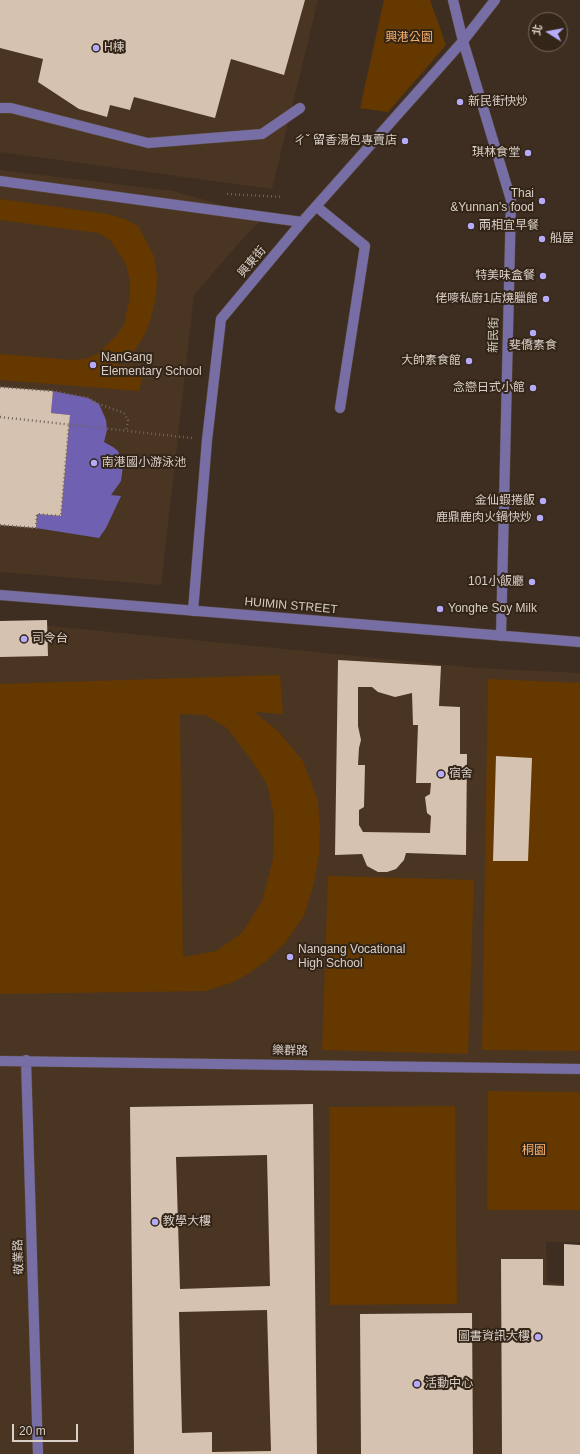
<!DOCTYPE html>
<meta charset="utf-8">
<style>
body{margin:0}
#map{position:relative;width:580px;height:1454px;overflow:hidden;background:#3e2e21;font-family:Arial,"Noto Sans TC",sans-serif}
canvas{display:block}
.north{position:absolute;left:528px;top:12px;width:40px;height:40px;box-sizing:border-box;background:#332517;border:1px solid #75695d;border-radius:50%;rotate:281deg;font-size:11px;font-weight:700;line-height:16px;text-align:center;color:#d9cfc7}
.north::after{content:'';display:block;margin:auto;width:14px;height:18px;background:#b6abf8;clip-path:polygon(50% 0,100% 100%,50% 72%,0 100%)}
.scale{position:absolute;left:12px;top:1424px;width:66px;height:18px;box-sizing:border-box;border:2px solid #d9cfc7;border-top:0;padding-left:5px;font-size:12px;line-height:14px;white-space:nowrap;color:#d9cfc7;-webkit-text-stroke:3px #332517;paint-order:stroke}
</style>
<div id="map">
<canvas width="580" height="1454"></canvas>
<div class="north">北</div>
<div class="scale">20 m</div>
</div>
<script>
const context = document.querySelector('canvas').getContext('2d');
context.lineJoin = 'round';
function fillPath(path, color) {
  context.fillStyle = color;
  context.fill(path, 'evenodd');
}
function shape(rows) {
  const path = new Path2D();
  for (const r of rows) {
    path.moveTo(r[0], r[1]);
    for (let i = 2; i < r.length; i += 2) path.lineTo(r[i], r[i + 1]);
  }
  return path;
}
function stroke(path, color, width, dash) {
  context.strokeStyle = color;
  context.lineWidth = width;
  context.lineCap = dash ? 'butt' : 'round';
  context.setLineDash(dash || []);
  context.stroke(path);
}
function label(font, color, halo, rows, align = 'center') {
  context.font = font + ' Arial,"Noto Sans TC",sans-serif';
  context.lineWidth = 4;
  context.setLineDash([]);
  context.textBaseline = 'middle';
  context.strokeStyle = halo;
  context.fillStyle = color;
  for (const [text, x, y, turn = 0] of rows) {
    context.save();
    context.translate(x, y);
    context.rotate((+turn || 0) * Math.PI / 180);
    context.textAlign = isNaN(turn) ? turn : align;
    if (halo) context.strokeText(text, 0, 0);
    context.fillText(text, 0, 0);
    context.restore();
  }
}
const built = shape([
 [0,0,318,0,272,189,0,152],
 [0,170,173,191,264,217,237,245,194,295,161,585,0,572],
 [0,621,478,668,580,673,580,1242,546,1242,547,1282,575,1286,571,1454,0,1454]
]);
const green = shape([
 [384,0,430,0,446,45,388,112,360,108],
 [0,199,108,214,125,219,138,226,154,256,157,275,156,297,150,321,143,338,129,357,114,364,145,368,139,391,0,380,0,354,71,360,85,359,97,354,115,337,124,325,130,296,130,281,126,264,110,240,98,233,0,220],
 [280,675,283,714,254,712,278,731,303,761,318,801,320,828,319,855,314,883,304,916,285,943,266,961,248,974,231,983,205,991,0,994,0,684],
 [180,714,205,715,227,728,250,758,267,784,274,815,273,859,262,901,242,933,216,951,183,957],
 [488,679,580,683,580,1051,482,1050],
 [328,876,474,880,468,1054,322,1050],
 [488,1091,580,1092,580,1210,487,1210],
 [455,1106,457,1304,330,1305,329,1107]
]);
const water = shape([
 [53,391,88,398,99,404,106,420,107,430,104,442,113,447,118,451,123,466,121,481,111,495,121,496,106,528,99,538,36,528,37,514,61,516,70,415,51,413]
]);
const building = shape([
 [0,0,305,0,284,75,231,59,215,118,134,97,130,110,110,105,107,117,79,109,38,82,43,59,0,48],
 [0,387,53,391,51,413,70,415,61,516,37,514,36,528,0,525],
 [47,620,48,656,0,657,0,621],
 [338,660,441,666,439,706,460,707,460,754,467,754,466,855,406,853,404,860,396,869,387,872,378,872,367,866,362,854,335,855],
 [358,687,372,687,378,692,395,697,412,693,413,725,418,725,416,783,431,783,430,794,425,797,427,813,431,816,430,833,363,832,359,825,359,810,364,807,365,765,358,765,359,748,361,740,358,726],
 [496,756,532,758,528,861,493,861],
 [313,1104,317,1454,134,1454,130,1107],
 [267,1155,270,1286,180,1289,176,1157],
 [267,1310,271,1451,212,1452,212,1432,182,1433,179,1312],
 [564,1244,580,1245,580,1454,502,1454,501,1259,543,1259,543,1285,564,1286],
 [472,1313,473,1454,361,1454,360,1314]
]);
const path = shape([
 [227,194,283,197],
 [0,387,53,391,88,398,99,404,124,413,128,420,126,431],
 [0,417,192,438],
 [0,525,36,528,37,514,61,516,69,425]
]);
const minor = shape([
 [453,0,463,41,511,200,501,636],
 [0,108,11,108,148,143,262,134,300,108],
 [0,181,302,222],
 [317,207,365,246,340,408],
 [0,595,580,642],
 [193,611,207,440,221,319,302,222,463,41,495,0],
 [26,1060,38,1454],
 [0,1061,580,1069]
]);
const markers = [
 [96,48,4,"#b6abf8"],
 [460,102,4,"#b6abf8"],
 [405,141,4,"#b6abf8"],
 [528,153,4,"#b6abf8"],
 [542,201,4,"#b6abf8"],
 [471,226,4,"#b6abf8"],
 [542,239,4,"#b6abf8"],
 [543,276,4,"#b6abf8"],
 [546,299,4,"#b6abf8"],
 [533,333,4,"#b6abf8"],
 [469,361,4,"#b6abf8"],
 [93,365,4,"#b6abf8"],
 [533,388,4,"#b6abf8"],
 [94,463,4,"#b6abf8"],
 [543,501,4,"#b6abf8"],
 [540,518,4,"#b6abf8"],
 [532,582,4,"#b6abf8"],
 [440,609,4,"#b6abf8"],
 [24,639,4,"#b6abf8"],
 [441,774,4,"#b6abf8"],
 [290,957,4,"#b6abf8"],
 [155,1222,4,"#b6abf8"],
 [538,1337,4,"#b6abf8"],
 [417,1384,4,"#b6abf8"]
];
const parkNames = [
 ["興港公園",409,38],
 ["桐園",534,1151]
];
const poiNames = [
 ["H棟",104,48],
 ["新民街快炒",468,102],
 ["ㄔˇ 留香湯包專賣店",397,141,"right"],
 ["琪林食堂",520,153,"right"],
 ["Thai",534,194,"right"],
 ["&Yunnan’s food",534,208,"right"],
 ["兩相宜早餐",479,226],
 ["船屋",550,239],
 ["特美味盒餐",535,276,"right"],
 ["佬嘜私廚1店燒臘館",538,299,"right"],
 ["斐僑素食",533,346,"center"],
 ["NanGang",101,358],
 ["Elementary School",101,372],
 ["大帥素食館",461,361,"right"],
 ["念戀日式小館",525,388,"right"],
 ["南港國小游泳池",102,463],
 ["金仙蝦捲飯",535,501,"right"],
 ["鹿鼎鹿肉火鍋快炒",532,518,"right"],
 ["101小飯廳",524,582,"right"],
 ["Yonghe Soy Milk",448,609],
 ["司令台",32,639],
 ["宿舍",449,774],
 ["Nangang Vocational",298,950],
 ["High School",298,964],
 ["教學大樓",163,1222],
 ["圖書資訊大樓",530,1337,"right"],
 ["活動中心",425,1384]
];
const streetNames = [
 ["興東街",252,262,-50],
 ["新民街",494,335,-89],
 ["HUIMIN STREET",291,606,5],
 ["樂群路",290,1051,1],
 ["敬業路",19,1257,-92]
];
fillPath(built, '#4a3522');
fillPath(green, '#653800');
fillPath(water, '#7060b2');
fillPath(building, '#d5c2b1');
stroke(minor, '#5a4b3f', 11);
stroke(path, '#716358', 2.5, [1, 3]);
stroke(minor, '#766ea4', 10);
for (const [x, y, r, color] of markers) {
  const dot = new Path2D();
  dot.arc(x, y, r, 0, 2 * Math.PI);
  context.fillStyle = color;
  context.fill(dot);
  stroke(dot, '#332517', 1.5);
}
label('12px', '#fcb16a', '#332517', parkNames);
label('12px', '#d9cfc7', '#332517', poiNames, 'left');
label('12px', '#d9cfc7', '#332517', streetNames);
</script>
